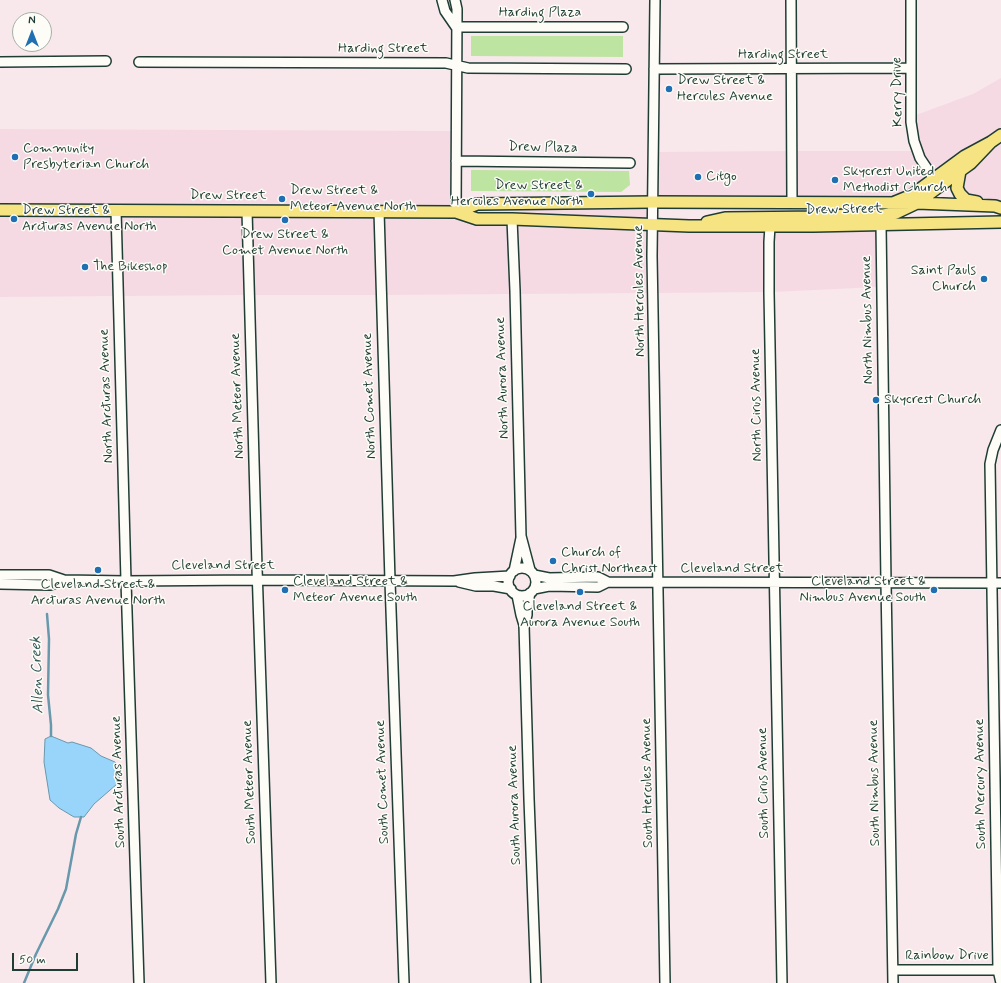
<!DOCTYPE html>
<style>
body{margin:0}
#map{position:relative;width:1001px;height:983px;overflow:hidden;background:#f8e8ec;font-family:Mynerve,sans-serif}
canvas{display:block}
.north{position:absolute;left:12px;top:12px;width:40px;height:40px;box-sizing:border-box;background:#fdfcf7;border:1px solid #a4b0a9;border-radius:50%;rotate:0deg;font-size:11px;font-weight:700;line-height:16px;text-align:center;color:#1f3d34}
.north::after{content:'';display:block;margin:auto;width:14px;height:18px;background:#1f6fb2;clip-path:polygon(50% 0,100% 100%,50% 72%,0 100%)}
.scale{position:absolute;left:12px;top:953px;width:66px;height:18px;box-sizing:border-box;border:2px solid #1f3d34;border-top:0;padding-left:5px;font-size:12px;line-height:14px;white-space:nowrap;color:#1f3d34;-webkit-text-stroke:3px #fdfcf7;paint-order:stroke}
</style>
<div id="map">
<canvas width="1001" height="983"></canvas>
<div class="north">N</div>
<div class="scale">50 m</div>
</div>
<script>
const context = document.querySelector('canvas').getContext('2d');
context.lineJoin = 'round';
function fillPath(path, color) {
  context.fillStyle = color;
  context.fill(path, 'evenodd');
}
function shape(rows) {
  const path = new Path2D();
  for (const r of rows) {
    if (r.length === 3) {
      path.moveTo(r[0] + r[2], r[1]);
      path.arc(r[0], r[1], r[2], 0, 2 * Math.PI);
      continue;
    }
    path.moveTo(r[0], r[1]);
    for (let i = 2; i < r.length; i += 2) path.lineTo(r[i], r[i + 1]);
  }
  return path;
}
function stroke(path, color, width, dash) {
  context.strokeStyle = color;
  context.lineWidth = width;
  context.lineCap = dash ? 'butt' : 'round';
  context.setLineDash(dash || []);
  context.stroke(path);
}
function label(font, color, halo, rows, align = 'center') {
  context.font = font + ' Mynerve,sans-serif';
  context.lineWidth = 3;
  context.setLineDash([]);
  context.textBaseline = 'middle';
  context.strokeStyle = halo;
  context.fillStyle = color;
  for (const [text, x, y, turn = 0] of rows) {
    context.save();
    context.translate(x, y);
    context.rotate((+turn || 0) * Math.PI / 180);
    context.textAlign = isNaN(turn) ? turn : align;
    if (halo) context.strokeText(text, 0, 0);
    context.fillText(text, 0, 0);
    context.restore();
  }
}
const built = shape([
 [1001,78,1001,129,988,138,935,172,924,156,918,140,916,115,973,94],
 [0,129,452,131,452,206,0,205],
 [1001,141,1001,203,1000,201,968,195,964,191,962,187,964,174,994,146],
 [787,151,787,197,658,197,658,152],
 [796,151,912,151,916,161,927,178,910,190,891,198,847,198,847,197,843,198,796,197],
 [648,207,648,220,516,213,478,214,471,211,478,209],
 [0,215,112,215,114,296,0,297],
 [121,215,242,216,245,295,123,296],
 [251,216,375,217,377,295,254,295],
 [384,217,453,217,453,218,456,217,507,224,510,294,386,295],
 [517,224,648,230,649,293,519,294],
 [657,230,684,231,685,232,689,231,765,232,764,242,764,292,658,293],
 [876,230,877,287,773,292,773,247,774,232]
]);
const green = shape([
 [471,36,623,36,623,57,471,56],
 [471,170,629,171,630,185,621,192,471,191]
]);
const water = shape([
 [51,736,68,743,72,742,91,748,101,756,115,762,118,765,120,774,119,780,117,784,94,804,84,817,74,817,59,808,50,800,44,762,45,739,51,736]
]);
const stream = shape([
 [47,614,49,639,48,695,51,725,51,736],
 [24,983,36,954,58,909,66,889,76,834,81,817]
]);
const minor = shape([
 [442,0,445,11,456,27],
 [455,0,457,9,456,212],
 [655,0,652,256,665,983],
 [791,0,792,202],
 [911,0,911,122,914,141,920,158,934,179],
 [456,27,623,27],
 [0,62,106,61],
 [139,62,446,63,468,68,626,69],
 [654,69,911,68],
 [456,161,630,163],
 [116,210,126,581,139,983],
 [247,211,257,568,271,983],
 [379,211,390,581,404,983],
 [512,219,515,291,521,536,530,570],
 [881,225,886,583,893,983],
 [770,226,769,242,769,293,782,983],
 [522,582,14],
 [514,571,521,538],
 [0,575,49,575,64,580,126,581,257,580,454,581,475,578,510,576],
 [534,575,549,578,598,577,608,582,1001,583],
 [459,582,476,586,494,586,511,589],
 [0,584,50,585,64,580],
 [534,589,549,586,598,587,608,582],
 [517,595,521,615,524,625,529,799,536,983],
 [524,625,527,615,527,607,530,593],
 [893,970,1001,970],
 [1001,983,998,970,990,464,993,450,1001,430]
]);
const major = shape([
 [960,171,957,188,960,194,966,200,977,202],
 [895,202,912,195,965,156,991,142,1001,135],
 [0,210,456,212,477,219,512,219,689,226,814,226,1001,222],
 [456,212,477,204,653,202,917,203,995,206,1001,208],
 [707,222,725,218,821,217,846,215,883,215,896,213,917,203,960,171,971,163,991,142]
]);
const markers = [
 [669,89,4,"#1f6fb2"],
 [15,157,4,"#1f6fb2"],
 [698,177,4,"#1f6fb2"],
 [835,180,4,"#1f6fb2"],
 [591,194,4,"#1f6fb2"],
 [282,199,4,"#1f6fb2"],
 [14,219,4,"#1f6fb2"],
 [285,220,4,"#1f6fb2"],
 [85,267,4,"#1f6fb2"],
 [984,279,4,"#1f6fb2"],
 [876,400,4,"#1f6fb2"],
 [553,561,4,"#1f6fb2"],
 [98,570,4,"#1f6fb2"],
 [285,590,4,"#1f6fb2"],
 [934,590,4,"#1f6fb2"],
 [580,592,4,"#1f6fb2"]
];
const streetNames = [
 ["Harding Plaza",540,13],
 ["Harding Street",383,49],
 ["Harding Street",783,55],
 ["Kerry Drive",898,92,-91],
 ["Drew Plaza",543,148,1],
 ["Drew Street",228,196],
 ["Drew Street",844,210,-1],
 ["North Hercules Avenue",640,291,-91],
 ["North Nimbus Avenue",868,320,-91],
 ["North Aurora Avenue",503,378,-92],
 ["North Arcturas Avenue",107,396,-92],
 ["North Meteor Avenue",238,396,-92],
 ["North Comet Avenue",370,396,-92],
 ["North Cirus Avenue",757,405,-91],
 ["Cleveland Street",223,566],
 ["Cleveland Street",732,569],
 ["South Arcturas Avenue",119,782,-92],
 ["South Meteor Avenue",250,782,-92],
 ["South Comet Avenue",383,782,-92],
 ["South Hercules Avenue",648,783,-91],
 ["South Cirus Avenue",764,783,-91],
 ["South Nimbus Avenue",875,783,-91],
 ["South Mercury Avenue",981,784,-91],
 ["South Aurora Avenue",515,805,-92],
 ["Rainbow Drive",947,956]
];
const poiNames = [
 ["Drew Street &",677,81],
 ["Hercules Avenue",677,97],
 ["Community",23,149],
 ["Presbyterian Church",23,165],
 ["Skycrest United",843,172],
 ["Methodist Church",843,188],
 ["Citgo",706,177],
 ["Drew Street &",583,186,"right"],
 ["Hercules Avenue North",583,202,"right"],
 ["Drew Street &",290,191],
 ["Meteor Avenue North",290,207],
 ["Drew Street &",22,211],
 ["Arcturas Avenue North",22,227],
 ["Drew Street &",285,235,"center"],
 ["Comet Avenue North",285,251,"center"],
 ["The Bikeshop",93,267],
 ["Saint Pauls",976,271,"right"],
 ["Church",976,287,"right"],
 ["Skycrest Church",884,400],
 ["Church of",561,553],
 ["Christ Northeast",561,569],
 ["Cleveland Street &",293,582],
 ["Meteor Avenue South",293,598],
 ["Cleveland Street &",926,582,"right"],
 ["Nimbus Avenue South",926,598,"right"],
 ["Cleveland Street &",98,585,"center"],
 ["Arcturas Avenue North",98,601,"center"],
 ["Cleveland Street &",580,607,"center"],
 ["Aurora Avenue South",580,623,"center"]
];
const waterNames = [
 ["Allen Creek",38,675,-92]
];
fillPath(built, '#f5dae4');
fillPath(green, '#bde4a0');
fillPath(water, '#99d5fa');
stroke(water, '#6898ab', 1);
stroke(stream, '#6898ab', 2.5);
stroke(minor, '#1f3d34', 12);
stroke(major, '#1f3d34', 14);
stroke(minor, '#fdfcf7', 9);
stroke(major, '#f6e381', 11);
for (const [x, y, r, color] of markers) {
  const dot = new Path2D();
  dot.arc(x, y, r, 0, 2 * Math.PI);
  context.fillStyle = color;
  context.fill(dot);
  stroke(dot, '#fdfcf7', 1.5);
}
label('14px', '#1f3d34', '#fdfcf7', streetNames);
label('14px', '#1f3d34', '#fdfcf7', poiNames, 'left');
label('italic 15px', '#375b5c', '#fdfcf7', waterNames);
</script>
